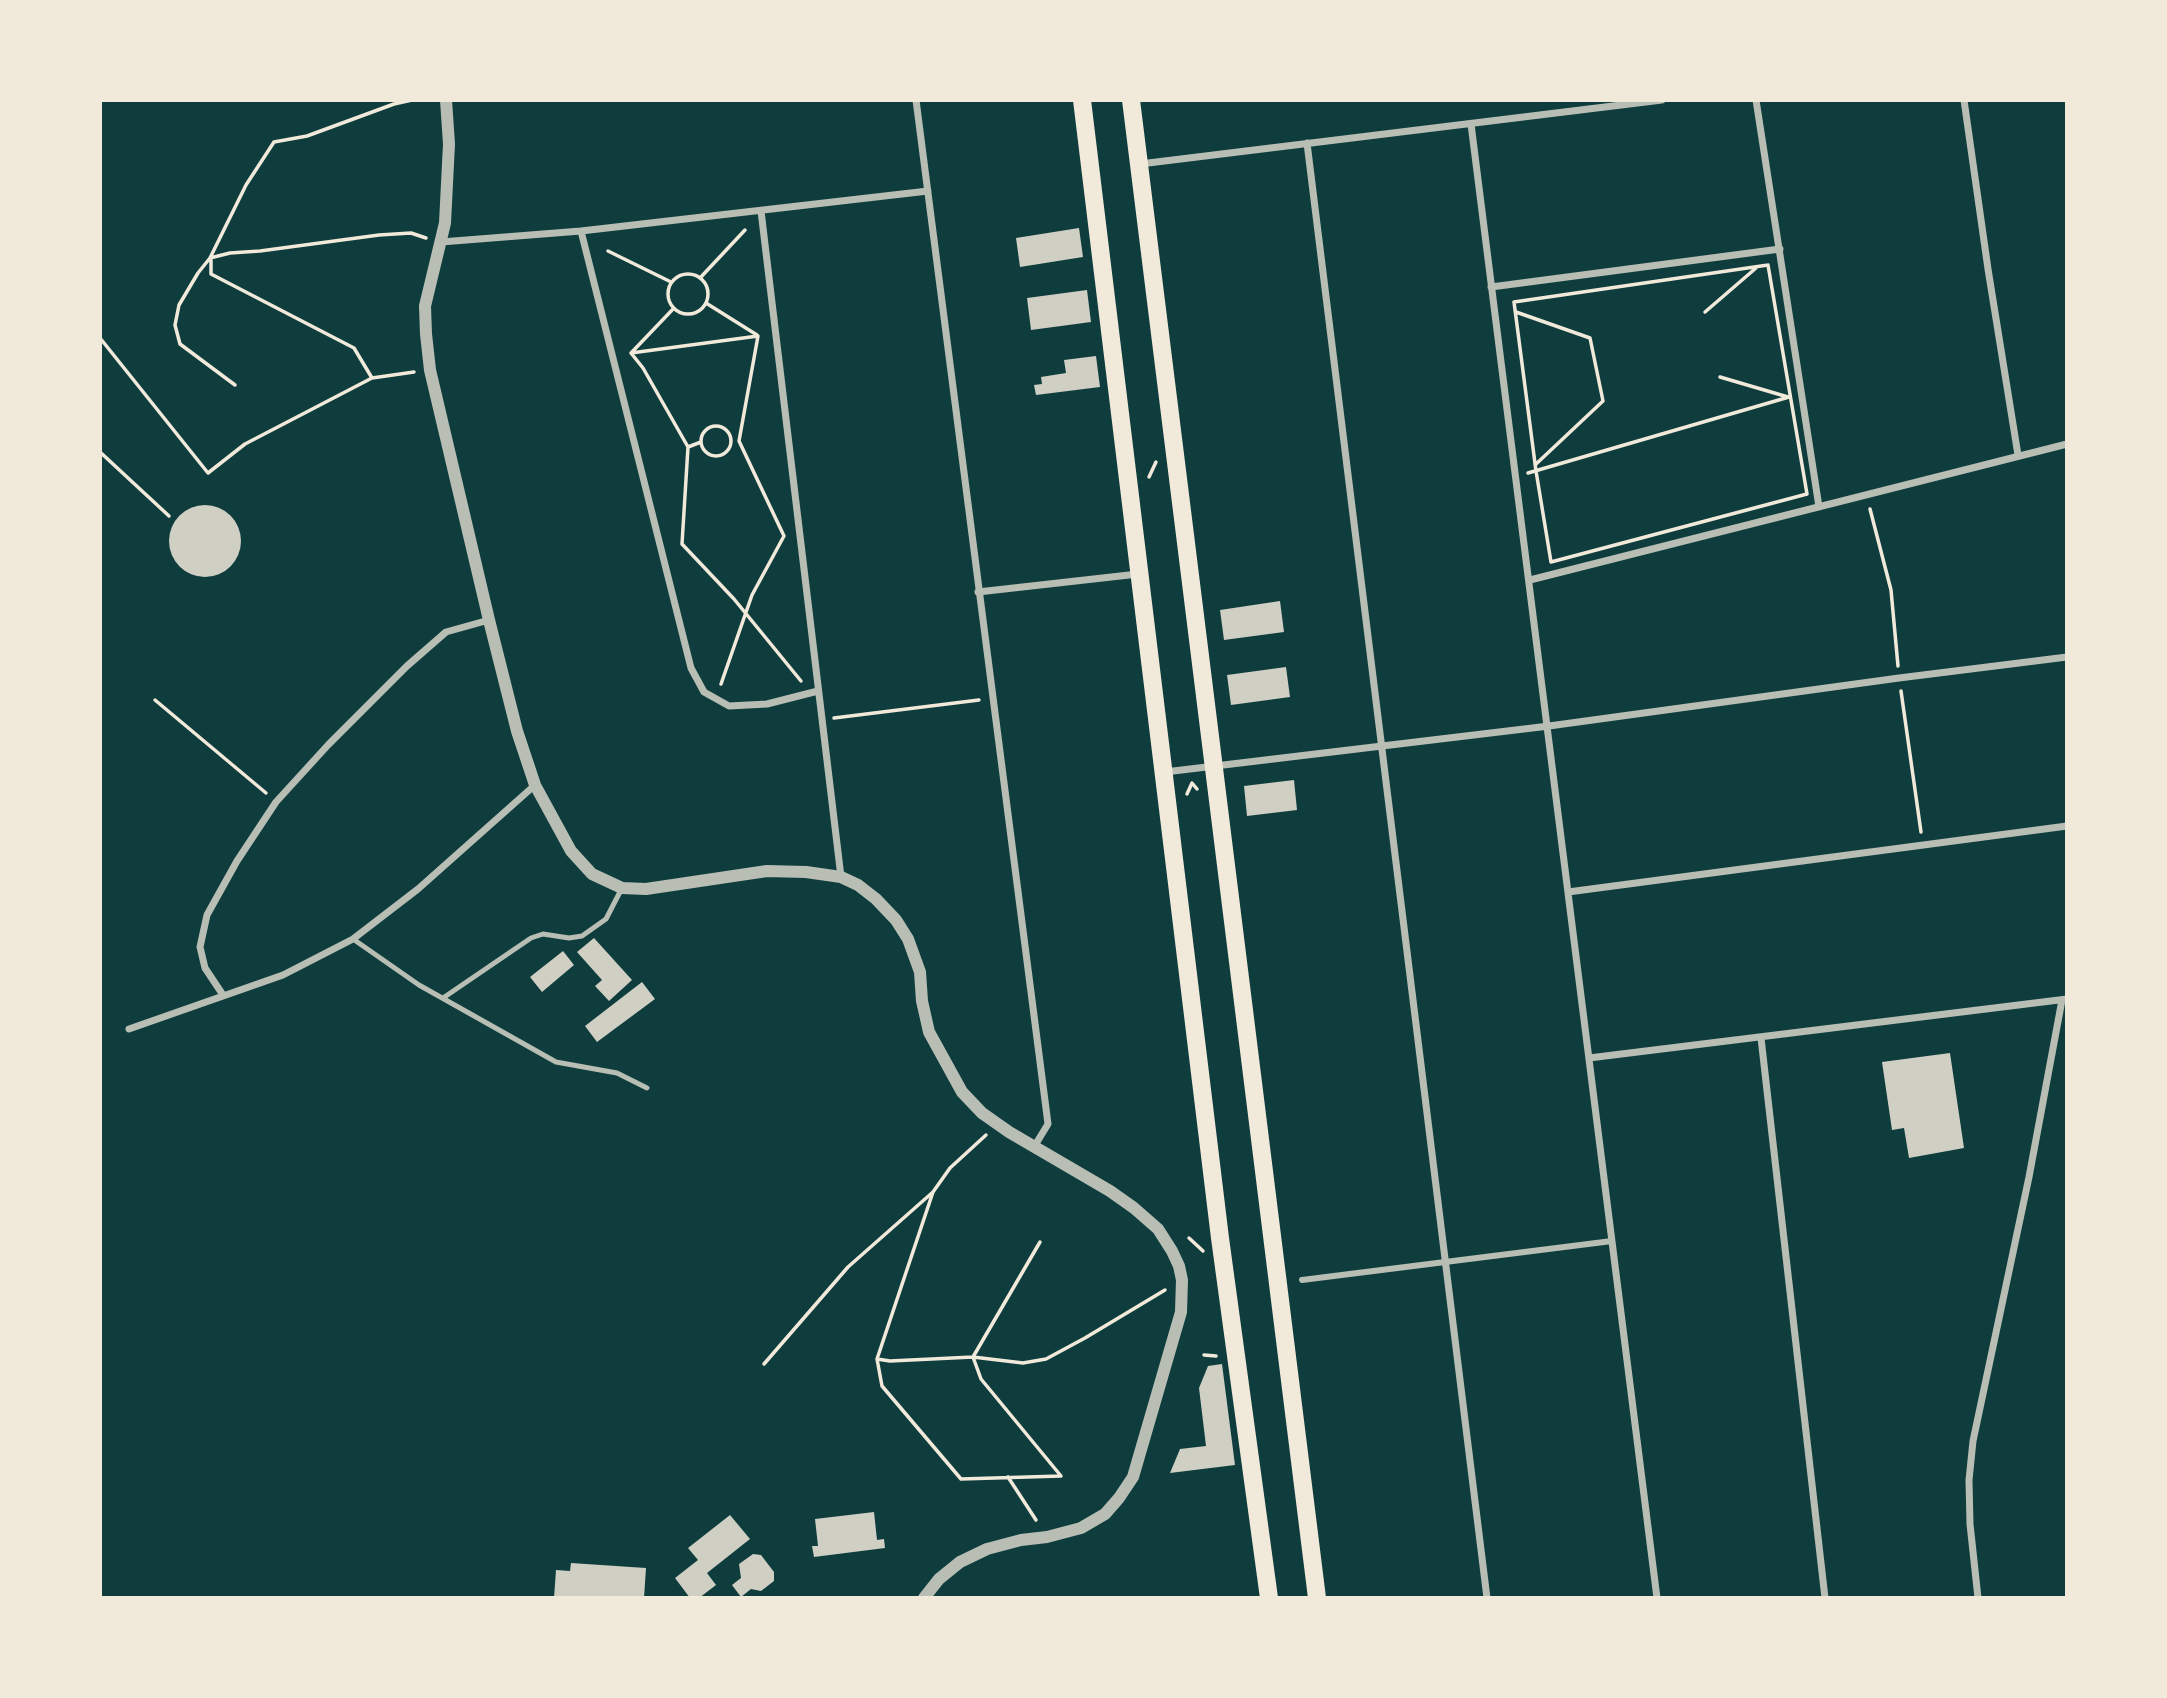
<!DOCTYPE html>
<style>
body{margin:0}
#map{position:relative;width:2167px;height:1698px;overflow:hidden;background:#0f3d3e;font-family:Merriweather,serif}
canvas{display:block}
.frame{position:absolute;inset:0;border:102px solid #f1e9da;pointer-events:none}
</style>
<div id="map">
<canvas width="2167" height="1698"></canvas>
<div class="frame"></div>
</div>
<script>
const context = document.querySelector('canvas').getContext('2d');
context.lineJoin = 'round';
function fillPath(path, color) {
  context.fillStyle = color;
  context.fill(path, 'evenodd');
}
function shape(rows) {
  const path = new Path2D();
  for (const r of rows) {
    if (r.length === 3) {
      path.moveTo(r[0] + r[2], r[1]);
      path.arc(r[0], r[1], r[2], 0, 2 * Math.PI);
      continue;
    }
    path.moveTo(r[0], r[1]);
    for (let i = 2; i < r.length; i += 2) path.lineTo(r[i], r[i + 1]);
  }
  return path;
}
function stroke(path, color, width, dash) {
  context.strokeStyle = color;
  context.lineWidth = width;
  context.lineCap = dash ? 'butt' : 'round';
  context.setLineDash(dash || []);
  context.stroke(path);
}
const building = shape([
 [1079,228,1083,257,1020,267,1016,238],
 [1087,290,1091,322,1031,330,1027,298],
 [1096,356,1100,387,1036,395,1034,385,1042,384,1041,377,1066,373,1064,360],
 [205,541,36],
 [1280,601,1284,632,1224,640,1220,610],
 [1286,667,1290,697,1231,705,1227,675],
 [1294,780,1297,810,1247,816,1244,786],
 [594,938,632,980,609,1001,595,986,602,980,577,952],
 [563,951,574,965,542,992,530,977],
 [642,982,655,999,597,1042,585,1026],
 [1950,1053,1964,1148,1909,1158,1904,1128,1892,1130,1882,1062],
 [1222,1364,1235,1465,1170,1473,1180,1449,1206,1446,1199,1388,1208,1366],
 [874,1512,877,1540,884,1539,885,1548,814,1557,812,1546,818,1546,815,1519],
 [730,1515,750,1539,707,1573,716,1585,699,1598,690,1598,675,1578,698,1560,688,1548],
 [753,1554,761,1555,774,1572,774,1581,761,1591,751,1589,741,1597,732,1585,741,1578,739,1564],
 [571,1563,646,1568,644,1598,554,1598,556,1570,570,1571]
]);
const path = shape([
 [608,251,671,282],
 [210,258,230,253,260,251,379,235,411,233,426,238],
 [211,260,211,274,354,348,372,378],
 [1768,265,1807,494,1551,562,1536,471,1514,302,1768,265],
 [688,294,20],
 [700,278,745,230],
 [706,303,757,335],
 [1516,312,1590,338,1603,401,1535,465],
 [1705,312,1756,268],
 [100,338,208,473,245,444,372,378,414,372],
 [632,352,674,308],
 [631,353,758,336],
 [631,353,643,368,688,447],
 [1720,377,1788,397],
 [235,385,180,344,175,325,179,305,198,273,210,258,246,185,274,142,307,136,394,104,412,100],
 [716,441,15],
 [701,442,688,447,682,544,734,599,801,681],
 [100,452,169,516],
 [1528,473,1789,397],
 [1149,477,1156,462],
 [1870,509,1891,590,1898,666],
 [721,684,752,595,784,536,739,441,758,336],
 [1901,691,1921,832],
 [155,700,266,793],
 [834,718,979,700],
 [1187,794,1192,783,1197,789],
 [933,1192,877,1359,882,1386,961,1479,1061,1476],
 [1189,1238,1203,1251],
 [1040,1242,973,1357,981,1379,1061,1476],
 [1204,1355,1216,1356],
 [877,1359,890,1361,973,1357,1023,1363,1046,1359,1085,1338,1165,1290],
 [764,1364,848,1267,933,1192,950,1168,986,1135],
 [1008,1477,1036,1520]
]);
const service = shape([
 [353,939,419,985,556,1062,617,1073,647,1088],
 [443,998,531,938,543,934,569,938,582,936,606,919,622,888]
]);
const pedestrian = shape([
 [1302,1280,1612,1241]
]);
const minor = shape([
 [916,100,1048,1124,1034,1147],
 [1756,100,1819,507],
 [1964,100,1988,269,2018,455],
 [1471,124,1657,1598],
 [1307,143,1487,1598],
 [1140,164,1662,100],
 [761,211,841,877],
 [581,231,691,668,704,692,729,706,767,704,818,691],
 [441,242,581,231,928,191],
 [1491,287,1780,249],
 [1530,580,2067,444],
 [978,592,1138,574],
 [1165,772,1549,726,1899,678,2067,657],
 [1568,892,2067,826],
 [223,995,205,968,200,947,207,915,237,861,276,802,328,745,407,666,446,632,489,620],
 [129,1029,283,975,353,939,418,889,535,785],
 [1761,1038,1825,1598],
 [1589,1058,2067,999],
 [1978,1598,1970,1524,1969,1480,1973,1441,2029,1177,2062,1000]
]);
const tertiary = shape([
 [446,100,449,144,445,223,425,306,426,334,430,370,489,620,517,731,535,785,571,851,592,874,622,888,646,889,767,871,806,872,841,877,858,885,876,899,896,920,908,939,920,972,922,1001,929,1032,962,1092,982,1113,1009,1132,1110,1191,1134,1208,1158,1229,1172,1251,1179,1266,1182,1280,1181,1312,1133,1477,1119,1498,1105,1514,1081,1528,1047,1537,1021,1540,987,1549,960,1562,939,1579,924,1598]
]);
const primary = shape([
 [1082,100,1220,1238,1269,1598],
 [1131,100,1317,1598]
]);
fillPath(building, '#cfcfc3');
stroke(path, '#f1e9da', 3.5);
stroke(service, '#b8beb3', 5);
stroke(pedestrian, '#b8beb3', 6);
stroke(minor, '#b8beb3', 7);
stroke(tertiary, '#b8beb3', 12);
stroke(primary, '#f1e9da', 18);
</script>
